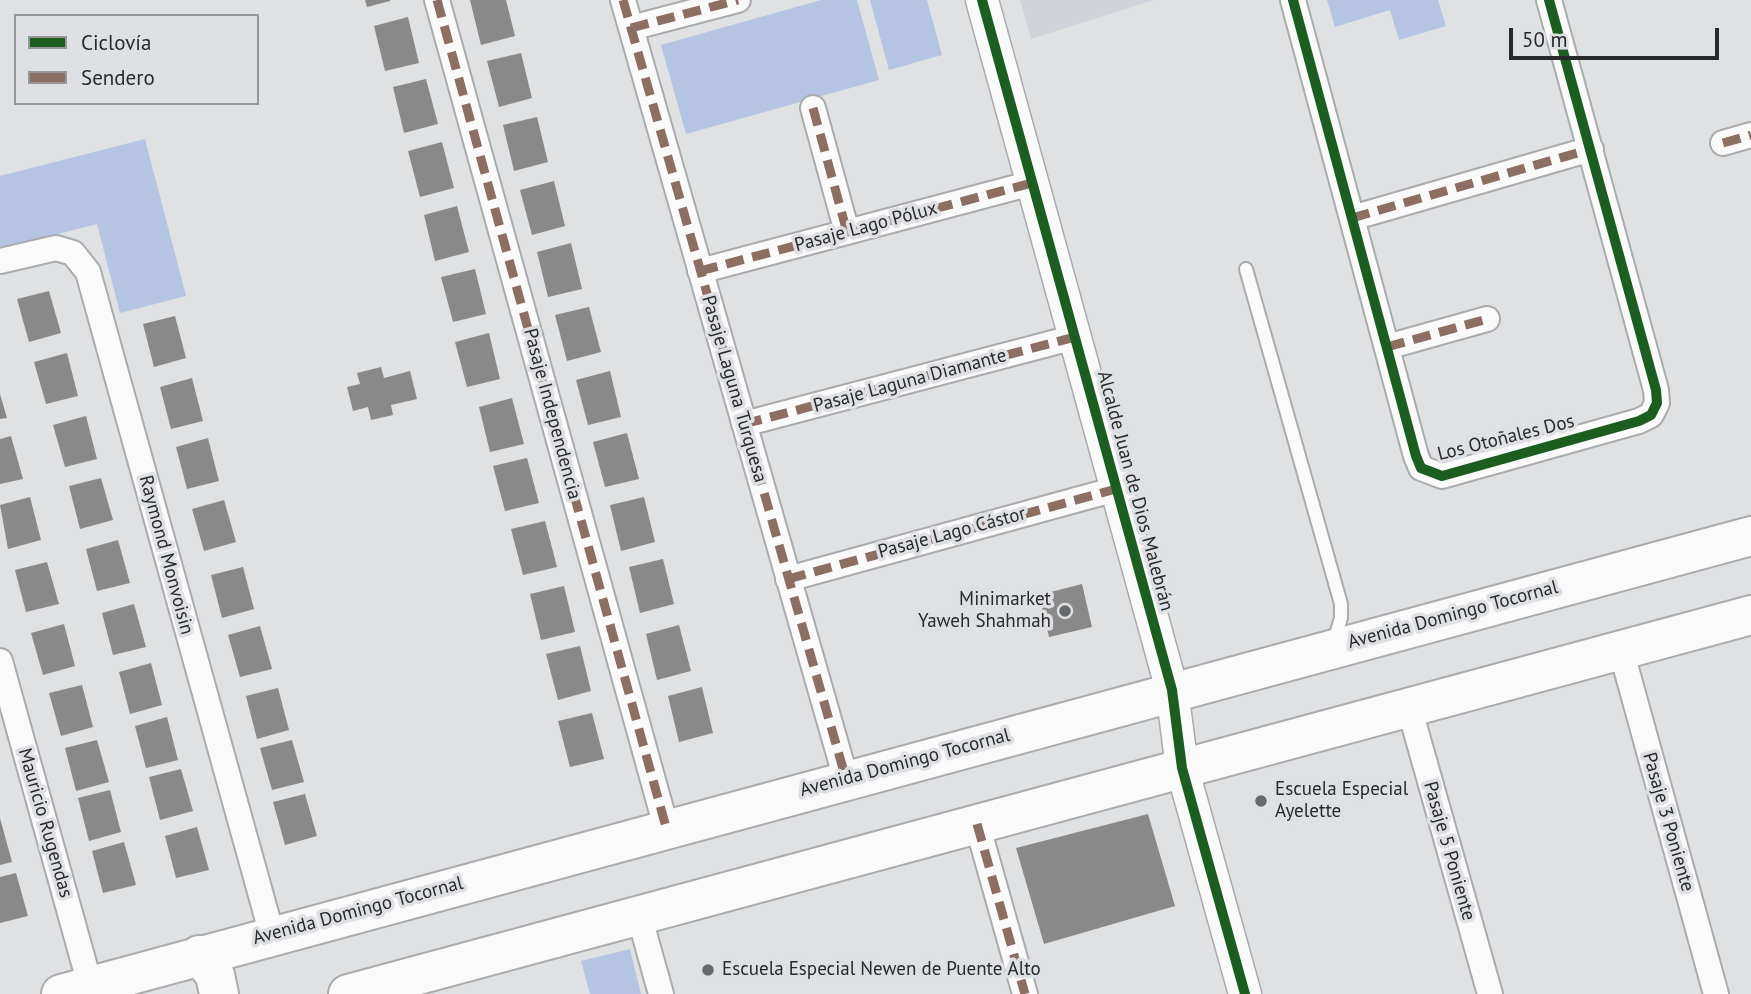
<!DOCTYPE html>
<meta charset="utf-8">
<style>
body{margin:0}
#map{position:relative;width:1751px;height:994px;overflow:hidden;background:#dfe1e3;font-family:"PT Sans",sans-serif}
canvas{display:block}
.legend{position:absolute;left:14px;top:14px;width:245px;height:91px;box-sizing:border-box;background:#dee0e4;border:2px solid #95979a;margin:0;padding:9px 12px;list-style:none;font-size:21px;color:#28292a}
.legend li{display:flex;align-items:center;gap:14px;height:35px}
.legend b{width:35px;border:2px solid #95979a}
.scale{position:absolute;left:1509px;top:28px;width:210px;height:32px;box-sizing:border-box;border:4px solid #28292a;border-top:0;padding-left:9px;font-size:21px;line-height:24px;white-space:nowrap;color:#28292a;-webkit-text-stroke:5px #dee0e4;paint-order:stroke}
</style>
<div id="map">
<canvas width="1751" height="994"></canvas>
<ul class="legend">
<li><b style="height:9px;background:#1b5e20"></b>Ciclovía</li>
<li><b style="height:9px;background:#8d6e63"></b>Sendero</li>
</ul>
<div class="scale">50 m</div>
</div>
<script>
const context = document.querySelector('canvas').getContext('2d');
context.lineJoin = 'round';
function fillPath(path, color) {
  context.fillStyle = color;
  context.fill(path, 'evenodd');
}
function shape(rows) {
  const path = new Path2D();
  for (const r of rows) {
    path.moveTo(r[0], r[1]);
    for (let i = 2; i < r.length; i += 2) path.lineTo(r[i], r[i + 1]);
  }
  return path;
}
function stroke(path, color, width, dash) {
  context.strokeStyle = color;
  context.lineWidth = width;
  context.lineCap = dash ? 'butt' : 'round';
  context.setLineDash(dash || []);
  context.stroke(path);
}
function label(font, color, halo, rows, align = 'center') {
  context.font = font + ' "PT Sans",sans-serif';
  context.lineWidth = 7;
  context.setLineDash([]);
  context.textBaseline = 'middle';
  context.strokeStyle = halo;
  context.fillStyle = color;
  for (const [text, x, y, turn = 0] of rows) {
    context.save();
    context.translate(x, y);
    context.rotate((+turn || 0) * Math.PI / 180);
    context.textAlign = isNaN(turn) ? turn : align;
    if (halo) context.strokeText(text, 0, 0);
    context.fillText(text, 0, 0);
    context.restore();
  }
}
const built = shape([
 [1020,0,1154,0,1031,39]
]);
const green = shape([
 [821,0,857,0,879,80,686,134,661,45],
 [870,0,927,0,942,55,889,70],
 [1327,0,1438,0,1446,26,1399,40,1390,10,1335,27],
 [145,139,186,296,120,313,97,224,0,249,0,176],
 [630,949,641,994,590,994,581,961]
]);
const building = shape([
 [365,0,390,0,390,1,367,7],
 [470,0,506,0,515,36,481,45],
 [408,17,419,63,385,71,374,26],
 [521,53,532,98,499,107,487,61],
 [426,79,438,124,404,133,393,87],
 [537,117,548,162,514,171,503,125],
 [442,142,454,188,420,197,408,151],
 [554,181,565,226,532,235,520,190],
 [457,206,469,252,435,261,424,215],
 [571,243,582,289,548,297,537,252],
 [475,269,486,314,453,322,441,277],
 [49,291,61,333,29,342,17,299],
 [589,307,601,352,567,361,555,315],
 [175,316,186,358,154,367,143,324],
 [489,333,500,379,467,387,455,342],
 [67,353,78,396,46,404,34,362],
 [381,367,384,378,410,371,417,399,391,405,393,415,371,420,368,407,353,411,347,387,360,384,357,373],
 [610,371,621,417,588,425,576,380],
 [192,378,203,421,171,429,160,387],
 [0,394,7,418,0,419],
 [512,398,524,444,490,452,479,407],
 [86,416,97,459,65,467,53,425],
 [627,433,639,479,605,487,593,442],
 [11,436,23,479,0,484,0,439],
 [208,438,219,481,187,489,176,447],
 [527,458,539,503,505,511,493,466],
 [101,478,113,520,80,529,69,486],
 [30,497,41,540,8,549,0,505],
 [644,497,655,542,621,551,610,505],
 [224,500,236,542,204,551,192,509],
 [545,521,557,567,523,575,511,529],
 [118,540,130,583,97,591,86,549],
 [663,559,674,604,640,613,629,567],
 [47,562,59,604,26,612,15,570],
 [243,567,254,609,222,618,211,575],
 [1082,584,1092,627,1049,637,1039,595],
 [564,586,575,632,541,640,530,594],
 [134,604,146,647,113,655,102,613],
 [64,624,75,666,43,675,31,633],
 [679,625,691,671,657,680,646,634],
 [260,626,272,669,240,677,228,635],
 [580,646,591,691,558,700,546,654],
 [151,663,162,705,130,714,119,672],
 [82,685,93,727,61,736,49,693],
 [702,687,713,733,679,742,668,696],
 [278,688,289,730,257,739,246,696],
 [592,713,604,759,570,767,558,721],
 [167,717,178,760,146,768,135,726],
 [97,740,109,782,76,791,65,748],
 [292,740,304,782,272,790,260,748],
 [181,769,193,811,160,820,149,777],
 [110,790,121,832,89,841,78,798],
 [305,794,317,836,285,845,273,802],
 [1148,814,1175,906,1044,944,1016,848],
 [0,818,12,862,0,865],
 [197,827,209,870,176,878,165,836],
 [124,842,136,885,103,893,92,851],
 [16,873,28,916,0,923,0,877]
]);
const service = shape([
 [1246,269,1341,604,1341,618,1333,644]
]);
const minor = shape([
 [437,0,666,827],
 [623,0,846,779],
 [1293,0,1416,456,1421,468,1442,476,1639,421,1651,415,1657,403,1656,390,1549,0],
 [631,28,738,0],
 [813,108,847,232],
 [1723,143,1751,135],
 [1352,218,1591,149],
 [0,261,56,248,73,253,88,272,272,935],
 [700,271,1032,183],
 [1387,347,1487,319],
 [744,424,1075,337],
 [788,579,1116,489],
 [1621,650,1716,994],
 [0,661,90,985],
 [1409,707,1490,994],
 [977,824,1025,994],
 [639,915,661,994]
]);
const tertiary = shape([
 [982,0,1172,690,1182,768,1245,994]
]);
const primary = shape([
 [199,955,215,975,219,994],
 [61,994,1751,536],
 [348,994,1751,615]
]);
const quiet = shape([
 [437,0,666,827],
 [623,0,846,779],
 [631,28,738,0],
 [813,108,847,232],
 [1723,143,1751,135],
 [1352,218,1591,149],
 [700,271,1032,183],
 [1387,347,1487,319],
 [744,424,1075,337],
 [788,579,1116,489],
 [977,824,1025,994]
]);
const cycleway = shape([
 [982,0,1172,690,1182,768,1245,994],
 [1293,0,1416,456,1421,468,1442,476,1639,421,1651,415,1657,403,1656,390,1549,0]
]);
const markers = [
 [1065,611,7,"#68696b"],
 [1261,801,7,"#68696b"],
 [708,970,7,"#68696b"]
];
const streetNames = [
 ["Pasaje Lago Pólux",866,227,-15],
 ["Pasaje Laguna Diamante",910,381,-15],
 ["Pasaje Laguna Turquesa",734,389,74],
 ["Pasaje Independencia",552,414,75],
 ["Los Otoñales Dos",1506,438,-14],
 ["Alcalde Juan de Dios Malebrán",1135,491,75],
 ["Pasaje Lago Cástor",952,533,-15],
 ["Raymond Monvoisin",166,555,75],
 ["Avenida Domingo Tocornal",1453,615,-15],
 ["Avenida Domingo Tocornal",905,763,-15],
 ["Pasaje 3 Poniente",1668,822,74],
 ["Mauricio Rugendas",45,823,74],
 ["Pasaje 5 Poniente",1449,851,74],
 ["Avenida Domingo Tocornal",358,911,-15]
];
const poiNames = [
 ["Minimarket",1051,600,"right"],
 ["Yaweh Shahmah",1051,622,"right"],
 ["Escuela Especial",1275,790],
 ["Ayelette",1275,812],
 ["Escuela Especial Newen de Puente Alto",722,970]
];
fillPath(built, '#d0d3da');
fillPath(green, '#b6c4e3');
fillPath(building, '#898989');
stroke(service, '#aaabad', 16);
stroke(minor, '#aaabad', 28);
stroke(tertiary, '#aaabad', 35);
stroke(primary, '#aaabad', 42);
stroke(service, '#fafafb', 12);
stroke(minor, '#fafafb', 24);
stroke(tertiary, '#fafafb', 32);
stroke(primary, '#fafafb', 38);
stroke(quiet, '#8d6e63', 9, [18, 9]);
stroke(cycleway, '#1b5e20', 10);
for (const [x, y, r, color] of markers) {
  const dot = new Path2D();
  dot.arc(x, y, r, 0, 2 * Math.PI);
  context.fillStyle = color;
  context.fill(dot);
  stroke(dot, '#dee0e4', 2.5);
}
label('19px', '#28292a', '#dee0e4', streetNames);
label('19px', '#28292a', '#dee0e4', poiNames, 'left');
</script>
